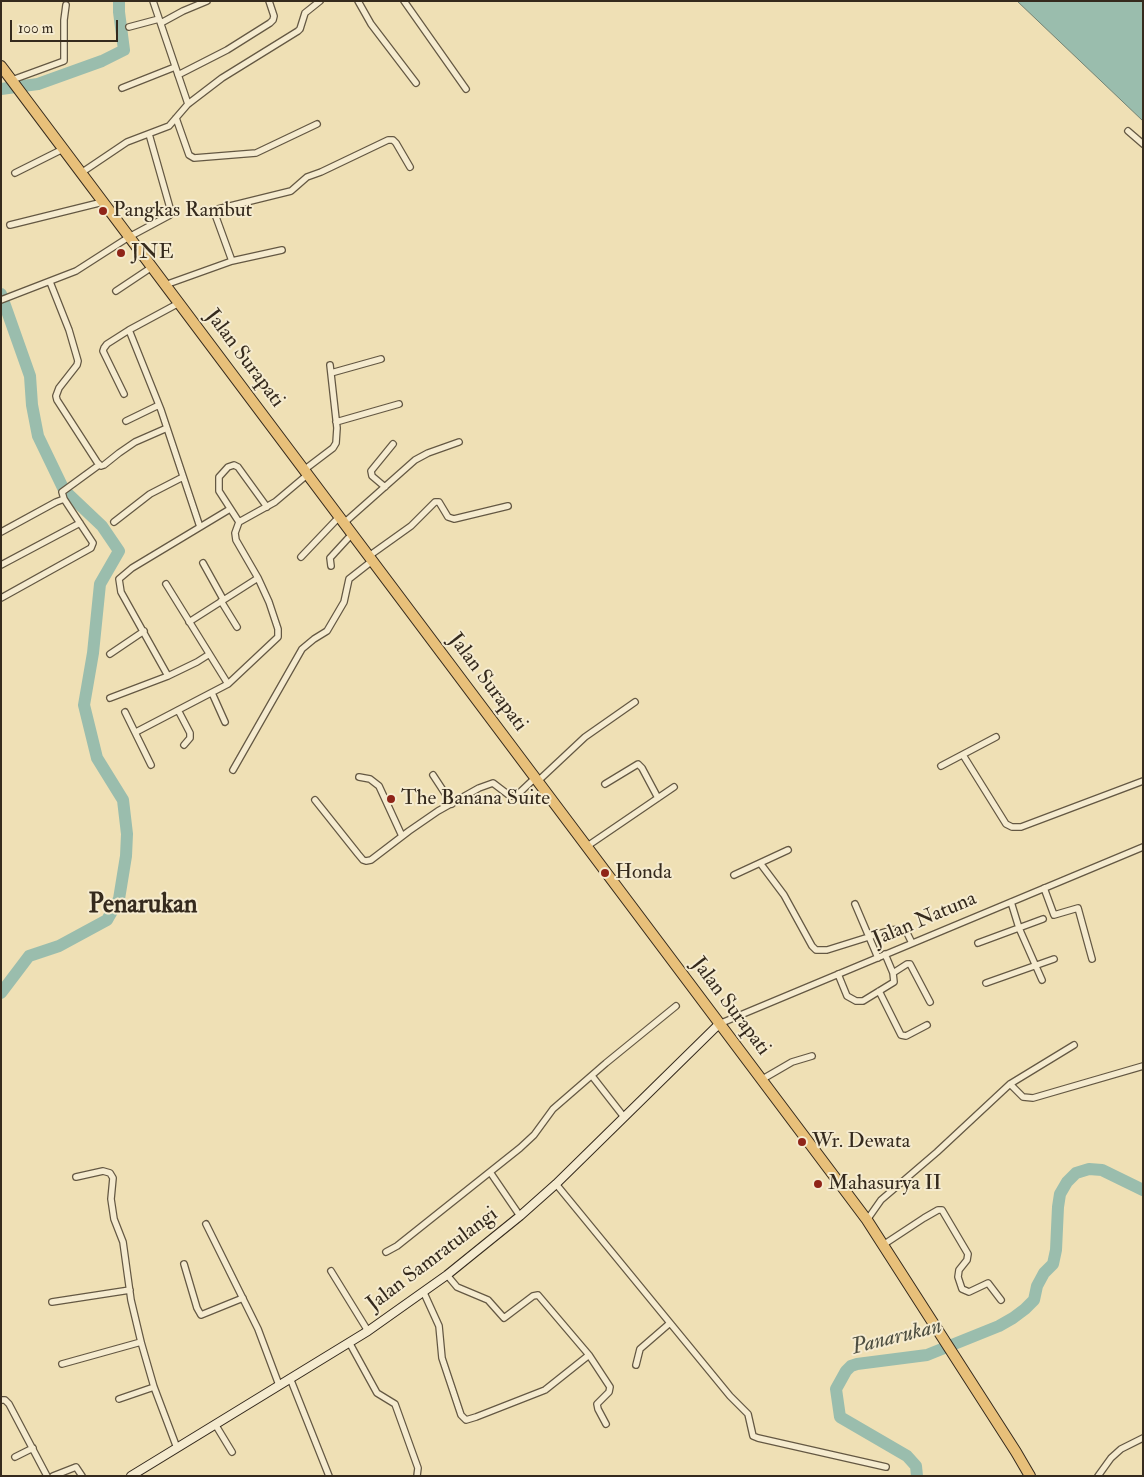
<!DOCTYPE html>
<style>
body{margin:0}
#map{position:relative;width:1144px;height:1477px;overflow:hidden;background:#efe0b5;font-family:"IM FELL Double Pica",serif}
canvas{display:block}
.frame{position:absolute;inset:0;border:2px solid #352a1d;pointer-events:none}
.scale{position:absolute;left:10px;top:20px;width:108px;height:22px;box-sizing:border-box;border:2px solid #352a1d;border-top:0;padding-left:6px;font-size:15px;line-height:18px;white-space:nowrap;color:#352a1d;-webkit-text-stroke:4px #f5ebcf;paint-order:stroke}
</style>
<div id="map">
<canvas width="1144" height="1477"></canvas>
<div class="frame"></div>
<div class="scale">100 m</div>
</div>
<script>
const context = document.querySelector('canvas').getContext('2d');
context.lineJoin = 'round';
function fillPath(path, color) {
  context.fillStyle = color;
  context.fill(path, 'evenodd');
}
function shape(rows) {
  const path = new Path2D();
  for (const r of rows) {
    path.moveTo(r[0], r[1]);
    for (let i = 2; i < r.length; i += 2) path.lineTo(r[i], r[i + 1]);
  }
  return path;
}
function stroke(path, color, width, dash) {
  context.strokeStyle = color;
  context.lineWidth = width;
  context.lineCap = dash ? 'butt' : 'round';
  context.setLineDash(dash || []);
  context.stroke(path);
}
function label(font, color, halo, rows, align = 'center') {
  context.font = font + ' "IM FELL Double Pica",serif';
  context.lineWidth = 4;
  context.setLineDash([]);
  context.textBaseline = 'middle';
  context.strokeStyle = halo;
  context.fillStyle = color;
  for (const [text, x, y, turn = 0] of rows) {
    context.save();
    context.translate(x, y);
    context.rotate((+turn || 0) * Math.PI / 180);
    context.textAlign = isNaN(turn) ? turn : align;
    if (halo) context.strokeText(text, 0, 0);
    context.fillText(text, 0, 0);
    context.restore();
  }
}
const water = shape([
 [1017,1,1143,1,1143,121,1017,1]
]);
const river = shape([
 [1,89,38,84,102,61,124,50,119,12,119,1],
 [1,294,30,376,32,405,38,436,64,490,102,526,119,551,100,584,93,653,84,705,97,758,123,800,127,834,126,856,119,899,107,920,59,946,29,956,1,993],
 [917,1476,916,1466,907,1456,840,1417,836,1389,846,1371,851,1366,857,1364,927,1355,999,1326,1013,1318,1025,1309,1034,1300,1037,1286,1044,1273,1053,1264,1056,1250,1058,1207,1060,1194,1067,1182,1076,1173,1089,1169,1102,1170,1143,1190]
]);
const minor = shape([
 [153,1,188,104],
 [358,1,371,24,416,83],
 [404,1,466,89],
 [161,23,183,11,207,1],
 [129,27,159,19],
 [178,75,227,50,270,23,273,20,274,16,269,1],
 [12,80,64,61,64,20,66,5],
 [122,88,175,67],
 [176,118,189,155,194,158,256,153,317,124],
 [1128,131,1143,144],
 [15,173,63,149],
 [81,173,127,142,169,126,188,104,222,78,298,31,300,29,305,13,320,1],
 [10,225,103,202],
 [232,261,216,217,215,212,218,209,291,191,307,177,321,172,388,140,393,140,396,143,410,167],
 [50,282,69,330,78,361,77,365,59,388,56,396,57,400,97,462,101,466,104,465,119,453,135,442,167,428],
 [165,285,232,261,282,250],
 [116,291,152,267],
 [1,300,76,271,129,237,170,215,170,208,149,134],
 [129,330,161,410,200,527],
 [331,373,381,359],
 [124,394,103,351,104,348,107,344,129,330,179,303],
 [126,421,159,405],
 [336,422,399,404],
 [304,470,333,448,336,443,337,428,330,365],
 [385,487,372,476,371,471,393,444],
 [114,522,150,494,183,477],
 [239,522,219,491,219,477,228,467,234,465,238,467,267,507],
 [239,522,275,502,307,475],
 [344,523,415,460,428,453,459,442],
 [1,532,56,502,64,499,62,492,99,465],
 [369,556,411,526,435,502,439,502,448,517,454,519,508,506],
 [301,557,339,517],
 [203,563,223,599],
 [1,565,80,523],
 [331,566,330,558,352,534],
 [166,584,228,684],
 [1,598,91,548,93,543,64,499],
 [221,601,237,627],
 [189,622,258,578],
 [110,654,144,631],
 [168,676,121,592,119,579,132,568,230,509],
 [212,693,225,722],
 [110,698,168,676,197,662,208,655],
 [178,710,190,733,190,738,184,745],
 [125,712,151,765],
 [136,732,228,684,278,637,278,629,269,602,258,578,236,540,235,533,239,522],
 [963,755,1006,824,1012,827,1021,827,1143,781],
 [941,766,996,737],
 [233,770,302,649,314,639,327,631,344,602,349,579,372,561],
 [433,775,452,804],
 [359,777,370,779,379,786,402,836],
 [537,782,585,737,635,702],
 [605,784,638,764,642,768,658,798],
 [315,800,358,854,363,860,366,861,371,860,409,831,438,811,479,788,493,783,510,796,516,796,535,778],
 [586,847,674,787],
 [760,863,784,895,812,946,816,950,827,950,891,930,901,929,907,933,912,943],
 [734,875,788,850],
 [1044,888,1054,915,1078,908,1092,959],
 [1011,902,1019,928,1042,980],
 [855,904,878,958],
 [978,943,1043,919],
 [893,973,907,964,910,964,930,1002],
 [838,974,847,996,856,1001,863,1001,894,982,893,973,885,954],
 [986,983,1054,959],
 [879,991,901,1035,906,1036,927,1025],
 [719,1024,1143,847],
 [592,1076,624,1117],
 [761,1080,792,1062,812,1056],
 [1010,1084,1023,1097,1033,1098,1143,1066],
 [490,1172,520,1216],
 [76,1177,103,1171,110,1173,113,1178,111,1199,114,1219,123,1242,131,1300,141,1342],
 [556,1184,730,1396,748,1414,753,1436,758,1438,886,1467],
 [867,1220,881,1200,937,1152,1010,1084,1074,1045],
 [206,1224,258,1329,279,1385],
 [883,1245,924,1218,938,1210,942,1210,968,1254,967,1260,959,1270,958,1277,962,1289,969,1292,988,1283,1001,1300],
 [386,1252,397,1246,520,1148,534,1135,553,1109,606,1063,676,1006],
 [184,1264,197,1308,201,1315,243,1298],
 [331,1271,368,1331],
 [447,1275,457,1287,488,1300,504,1318,533,1296,538,1295,589,1355,610,1387,609,1392,597,1404,598,1409,606,1424],
 [424,1293,439,1326,442,1358,461,1415,466,1420,476,1417,545,1390,589,1355],
 [52,1302,130,1290],
 [349,1342,377,1393,395,1404,418,1468,417,1476],
 [62,1364,141,1342,154,1387,177,1448],
 [636,1365,640,1349,670,1323],
 [290,1378,329,1476],
 [119,1399,154,1387],
 [1,1400,5,1400,9,1404,47,1476],
 [215,1424,232,1452],
 [15,1457,33,1448],
 [53,1476,76,1467,82,1476],
 [1098,1476,1111,1458,1121,1449,1143,1438]
]);
const secondary = shape([
 [131,1476,368,1331,447,1275,520,1216,556,1184,719,1024]
]);
const trunk = shape([
 [1,66,867,1220,1016,1452,1030,1476]
]);
const markers = [
 [103,211,5,"#8f2418"],
 [121,253,5,"#8f2418"],
 [391,799,5,"#8f2418"],
 [605,873,5,"#8f2418"],
 [802,1142,5,"#8f2418"],
 [818,1184,5,"#8f2418"]
];
const poiNames = [
 ["Pangkas Rambut",113,211],
 ["JNE",131,253],
 ["The Banana Suite",401,799],
 ["Honda",615,873],
 ["Wr. Dewata",812,1142],
 ["Mahasurya II",828,1184]
];
const streetNames = [
 ["Jalan Surapati",244,359,53],
 ["Jalan Surapati",487,683,53],
 ["Jalan Natuna",925,920,-23],
 ["Jalan Surapati",730,1007,53],
 ["Jalan Samratulangi",433,1260,-37]
];
const waterNames = [
 ["Panarukan",897,1338,-14]
];
const districtNames = [
 ["Penarukan",143,906]
];
fillPath(water, '#9abdad');
stroke(water, '#728273', 1);
stroke(river, '#9abdad', 12);
stroke(minor, '#645843', 8);
stroke(secondary, '#352a1d', 10);
stroke(trunk, '#352a1d', 12);
stroke(minor, '#f5ebcf', 5.5);
stroke(secondary, '#f5ebcf', 8);
stroke(trunk, '#e8c07a', 10);
for (const [x, y, r, color] of markers) {
  const dot = new Path2D();
  dot.arc(x, y, r, 0, 2 * Math.PI);
  context.fillStyle = color;
  context.fill(dot);
  stroke(dot, '#f5ebcf', 2);
}
label('21px', '#352a1d', '#f5ebcf', poiNames, 'left');
label('21px', '#352a1d', '#f5ebcf', streetNames);
label('italic 22px', '#4e4f41', '#f5ebcf', waterNames);
label('bold 26px', '#352a1d', '#f5ebcf', districtNames);
</script>
